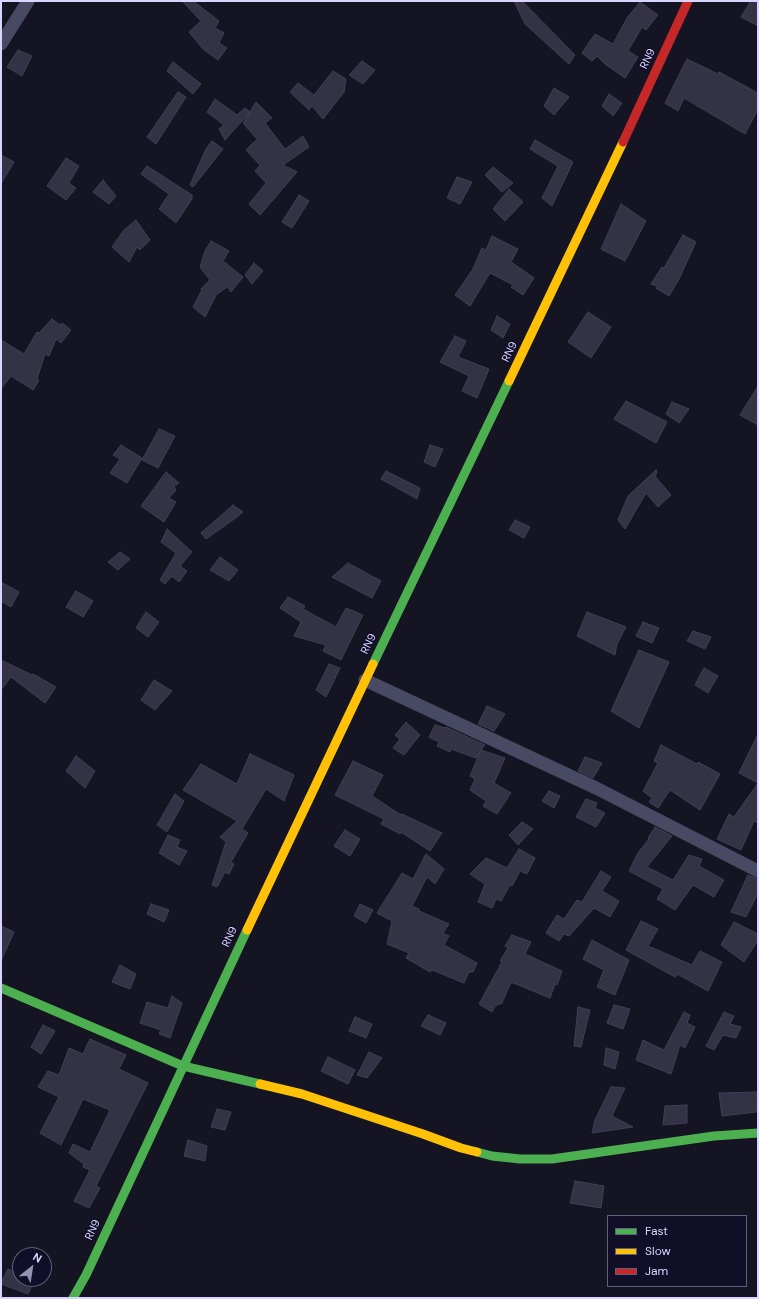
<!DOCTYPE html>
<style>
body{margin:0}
#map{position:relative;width:759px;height:1299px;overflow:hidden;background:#151422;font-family:"DM Sans",sans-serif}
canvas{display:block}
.frame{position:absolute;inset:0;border:2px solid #d8d5ff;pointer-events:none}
.legend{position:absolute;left:607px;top:1215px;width:140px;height:72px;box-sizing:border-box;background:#110e28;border:1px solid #615e7e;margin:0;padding:5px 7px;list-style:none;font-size:12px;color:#d8d5ff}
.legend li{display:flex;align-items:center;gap:8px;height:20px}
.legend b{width:20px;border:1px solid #615e7e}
.north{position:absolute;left:12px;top:1247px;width:40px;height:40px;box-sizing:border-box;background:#110e28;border:1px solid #615e7e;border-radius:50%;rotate:30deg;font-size:11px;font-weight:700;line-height:16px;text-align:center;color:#d8d5ff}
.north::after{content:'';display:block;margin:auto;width:14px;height:18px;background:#9491b2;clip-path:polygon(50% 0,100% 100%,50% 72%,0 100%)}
</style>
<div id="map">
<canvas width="759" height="1299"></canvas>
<div class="frame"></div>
<ul class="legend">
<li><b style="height:5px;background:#4caf50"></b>Fast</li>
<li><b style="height:5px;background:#ffc107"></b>Slow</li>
<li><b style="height:5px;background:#c62828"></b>Jam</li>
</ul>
<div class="north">N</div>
</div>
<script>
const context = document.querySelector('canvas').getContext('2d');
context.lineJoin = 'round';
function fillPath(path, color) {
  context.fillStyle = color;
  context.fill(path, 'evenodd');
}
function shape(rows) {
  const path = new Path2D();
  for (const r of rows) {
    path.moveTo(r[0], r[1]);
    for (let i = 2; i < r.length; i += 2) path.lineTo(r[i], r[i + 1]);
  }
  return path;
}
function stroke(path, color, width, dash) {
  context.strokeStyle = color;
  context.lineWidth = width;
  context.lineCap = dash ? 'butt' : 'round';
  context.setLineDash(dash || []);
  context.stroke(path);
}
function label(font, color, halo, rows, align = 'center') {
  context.font = font + ' "DM Sans",sans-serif';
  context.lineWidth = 3;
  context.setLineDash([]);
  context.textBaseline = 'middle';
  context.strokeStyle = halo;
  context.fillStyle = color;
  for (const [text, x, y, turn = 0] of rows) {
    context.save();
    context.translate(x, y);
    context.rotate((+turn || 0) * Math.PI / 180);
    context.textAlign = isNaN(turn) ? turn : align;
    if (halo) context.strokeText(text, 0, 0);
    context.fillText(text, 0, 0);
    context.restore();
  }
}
const building = shape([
 [182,1,193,1,219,21,215,28,224,33,219,43,227,48,218,60,203,49,189,32,201,21,182,1],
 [514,1,522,1,575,55,569,64,525,24,514,1],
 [751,1,758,1,758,26,741,17,751,1],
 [640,2,658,15,646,30,642,27,628,51,638,57,625,78,605,64,597,56,592,61,582,53,595,34,613,44,627,18,640,2],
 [18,50,32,56,22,76,7,67,18,50],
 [687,59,718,74,719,72,758,93,758,109,745,134,684,98,678,111,665,103,687,59],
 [362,61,375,70,363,84,349,75,362,61],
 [173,62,201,84,193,94,167,71,173,62],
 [333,71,346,79,344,92,323,119,312,106,309,110,290,92,298,83,314,95,333,71],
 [554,88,569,97,554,115,544,106,554,88],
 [178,92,186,97,156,144,147,137,178,92],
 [609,94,622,103,613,116,602,106,609,94],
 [215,99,237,115,245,108,250,112,256,102,272,118,265,123,285,149,303,136,309,147,283,165,297,172,260,215,249,204,266,183,255,171,260,165,246,150,257,139,243,123,250,112,225,140,219,129,224,125,207,112,215,99],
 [535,140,573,162,552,206,542,198,558,166,530,149,535,140],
 [212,141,223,149,193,187,190,185,206,149,212,141],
 [1,155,14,162,1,184,1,155],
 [66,158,79,166,69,183,76,188,66,200,47,186,66,158],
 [147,166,192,195,192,199,176,223,159,209,169,194,141,174,147,166],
 [493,167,513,183,502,192,485,175,493,167],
 [457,177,472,182,460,204,447,198,457,177],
 [103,180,116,196,109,204,93,192,103,180],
 [509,189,523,202,505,221,493,209,509,189],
 [299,195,309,201,292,228,282,222,299,195],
 [621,204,646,221,625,261,601,249,621,204],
 [136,220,150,240,140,250,137,247,129,262,112,247,124,230,136,220],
 [683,235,696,242,679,279,669,296,656,288,657,286,651,284,662,267,664,268,683,235],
 [492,236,518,249,511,262,534,278,523,295,511,287,513,285,490,273,470,306,455,295,473,269,482,248,486,250,492,236],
 [211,241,229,251,223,261,243,277,231,292,227,287,216,295,205,317,193,307,202,290,201,289,210,280,200,267,205,251,211,241],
 [254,263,263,271,252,284,245,275,254,263],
 [588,312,611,327,591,358,568,342,588,312],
 [497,316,510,324,503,338,491,330,497,316],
 [52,319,60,325,62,323,71,330,61,343,56,339,49,356,45,354,37,379,39,380,33,390,11,376,1,389,1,340,24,354,37,332,39,333,52,319],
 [455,336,466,341,458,357,489,369,477,398,462,391,469,376,440,362,455,336],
 [758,386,758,425,740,415,758,386],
 [626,401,667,422,656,443,614,419,626,401],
 [672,402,689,409,679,423,666,414,672,402],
 [159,429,175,436,158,468,142,460,159,429],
 [121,445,142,458,127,483,110,473,120,459,113,455,121,445],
 [430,445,443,449,435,467,424,462,430,445],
 [656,470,657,472,655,476,671,495,658,507,646,493,625,529,618,520,628,496,656,470],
 [386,471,420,488,417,499,381,479,386,471],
 [166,472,179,483,174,486,176,490,169,498,176,502,164,522,141,506,166,472],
 [233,505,243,512,237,517,206,539,201,533,233,505],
 [515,520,530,527,524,538,509,530,515,520],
 [167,529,192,552,180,566,187,571,179,582,172,576,165,584,160,580,176,553,161,542,167,529],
 [120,552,130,559,118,570,108,562,120,552],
 [220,557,238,570,229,581,210,570,220,557],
 [348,563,381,581,372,598,332,577,348,563],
 [1,582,19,592,11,607,1,601,1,582],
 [76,591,93,601,83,617,66,607,76,591],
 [288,597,305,606,303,609,336,627,346,608,363,615,341,660,323,651,326,645,294,636,301,622,280,608,288,597],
 [146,612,159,622,148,637,136,628,146,612],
 [587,612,626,627,617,644,615,655,577,636,587,612],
 [643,622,659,628,652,643,636,636,643,622],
 [693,631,711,637,705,649,687,641,693,631],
 [639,650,669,662,639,728,611,711,639,650],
 [1,660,32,675,33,674,56,687,45,703,11,677,1,690,1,660],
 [329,664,340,668,326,697,316,690,329,664],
 [704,668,718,676,708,693,695,685,704,668],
 [154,680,172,691,155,710,141,700,154,680],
 [487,706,505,714,494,731,478,724,487,706],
 [406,722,420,735,404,755,393,748,400,739,395,735,406,722],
 [435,725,445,728,446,727,485,745,481,750,505,758,494,783,511,793,497,814,483,806,486,801,470,790,475,779,470,776,481,750,476,758,451,749,450,752,437,746,439,742,429,737,435,725],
 [758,734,758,823,754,821,741,850,717,839,729,814,734,817,758,783,739,773,758,734],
 [661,745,697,764,698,762,720,774,700,810,670,790,658,808,649,802,652,798,643,791,658,763,654,761,661,745],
 [250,754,294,775,284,801,266,789,242,829,248,833,231,862,234,864,229,874,225,872,217,887,212,885,226,842,220,837,237,821,183,790,201,764,237,784,250,754],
 [76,756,95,771,85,788,66,771,76,756],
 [585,757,602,763,593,778,578,771,585,757],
 [353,761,383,775,372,796,401,815,402,814,442,833,430,851,401,832,400,834,381,824,384,819,335,795,353,761],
 [549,791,560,796,554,808,542,801,549,791],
 [175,794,184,801,167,832,157,825,175,794],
 [586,799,597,803,595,808,605,813,596,827,576,817,586,799],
 [522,822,533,829,518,845,509,835,522,822],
 [655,827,672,836,647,867,673,880,689,855,702,859,699,866,724,880,714,897,693,885,675,910,657,899,663,889,629,871,638,853,649,839,648,838,655,827],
 [345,830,360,839,350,856,334,846,345,830],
 [168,835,180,840,177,847,187,851,179,865,159,853,168,835],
 [519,849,535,858,527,874,520,871,512,886,510,885,501,901,496,899,492,908,478,902,485,884,470,874,486,858,507,868,519,849],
 [426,854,444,869,435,884,427,877,412,906,419,909,419,911,449,924,443,933,449,936,444,945,477,963,473,972,469,972,464,983,432,970,430,972,406,958,409,953,387,944,392,921,377,913,402,873,413,879,426,854],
 [601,871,611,877,602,891,619,901,610,917,594,908,569,936,564,934,559,941,546,933,557,915,564,919,577,900,582,902,601,871],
 [748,875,758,879,758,893,746,917,731,912,748,875],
 [151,904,169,910,164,922,147,914,151,904],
 [360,904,373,910,366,923,354,916,360,904],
 [641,921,658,929,648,946,692,965,700,951,722,962,708,991,677,974,675,977,626,950,641,921],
 [734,922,758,934,758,940,744,962,721,945,734,922],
 [1,926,14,932,1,961,1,926],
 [512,935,531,942,525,954,562,971,557,985,555,984,550,998,511,982,502,1003,495,1006,492,1012,479,1004,502,962,500,961,508,948,505,946,512,935],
 [592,940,629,960,615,995,597,987,604,970,583,959,592,940],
 [120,965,136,974,130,989,112,982,120,965],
 [172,996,182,1003,170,1038,159,1034,161,1030,140,1023,147,1002,168,1008,172,996],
 [614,1005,630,1009,623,1029,607,1023,614,1005],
 [578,1007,590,1010,581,1047,574,1046,578,1007],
 [684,1012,690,1015,687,1023,695,1027,685,1048,680,1045,671,1074,636,1060,643,1040,664,1050,684,1012],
 [724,1012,734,1016,730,1024,741,1027,736,1038,723,1035,714,1050,706,1046,724,1012],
 [428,1015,446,1023,440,1035,421,1026,428,1015],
 [355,1017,372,1024,366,1038,349,1031,355,1017],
 [43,1025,55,1031,41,1054,31,1047,43,1025],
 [90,1039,126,1055,119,1069,148,1083,96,1186,100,1188,89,1208,74,1201,90,1170,83,1167,84,1164,69,1153,73,1144,90,1152,110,1110,83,1099,61,1145,40,1133,59,1097,38,1087,48,1071,59,1075,69,1048,83,1054,90,1039],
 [606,1048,619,1052,615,1069,604,1065,606,1048],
 [369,1052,382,1058,367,1078,357,1075,369,1052],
 [328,1057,355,1070,348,1084,321,1071,328,1057],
 [611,1087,625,1088,612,1116,633,1127,592,1133,595,1120,611,1087],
 [758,1092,758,1105,756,1112,722,1116,719,1093,758,1092],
 [687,1105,687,1123,663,1125,665,1106,687,1105],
 [217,1109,231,1112,225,1130,211,1127,217,1109],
 [188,1140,207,1146,205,1161,184,1156,188,1140],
 [575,1181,604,1186,601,1208,570,1203,575,1181],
 [8,1269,20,1274,20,1279,35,1279,28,1294,1,1284,1,1279,3,1279,8,1269]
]);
const street = shape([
 [1,44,28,1],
 [365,680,596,788,758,871]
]);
const fast = shape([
 [373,664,509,381],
 [1,988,183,1066,260,1084],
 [477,1152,492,1156,520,1159,552,1159,714,1136,758,1133],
 [73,1298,86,1275,247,930]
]);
const slow = shape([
 [509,381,623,142],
 [247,930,373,664],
 [260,1084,302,1094,423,1134,461,1148,477,1152]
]);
const jam = shape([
 [623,142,688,1]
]);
const streetNames = [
 ["RN9",648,59,-65],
 ["RN9",510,352,-64],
 ["RN9",369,644,-64],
 ["RN9",230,937,-65],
 ["RN9",93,1230,-65]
];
fillPath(building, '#343245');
stroke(building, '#413f56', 1);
stroke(street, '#484963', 13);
stroke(fast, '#4caf50', 9);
stroke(slow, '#ffc107', 9);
stroke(jam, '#c62828', 9);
label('11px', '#d8d5ff', '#110e28', streetNames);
</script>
